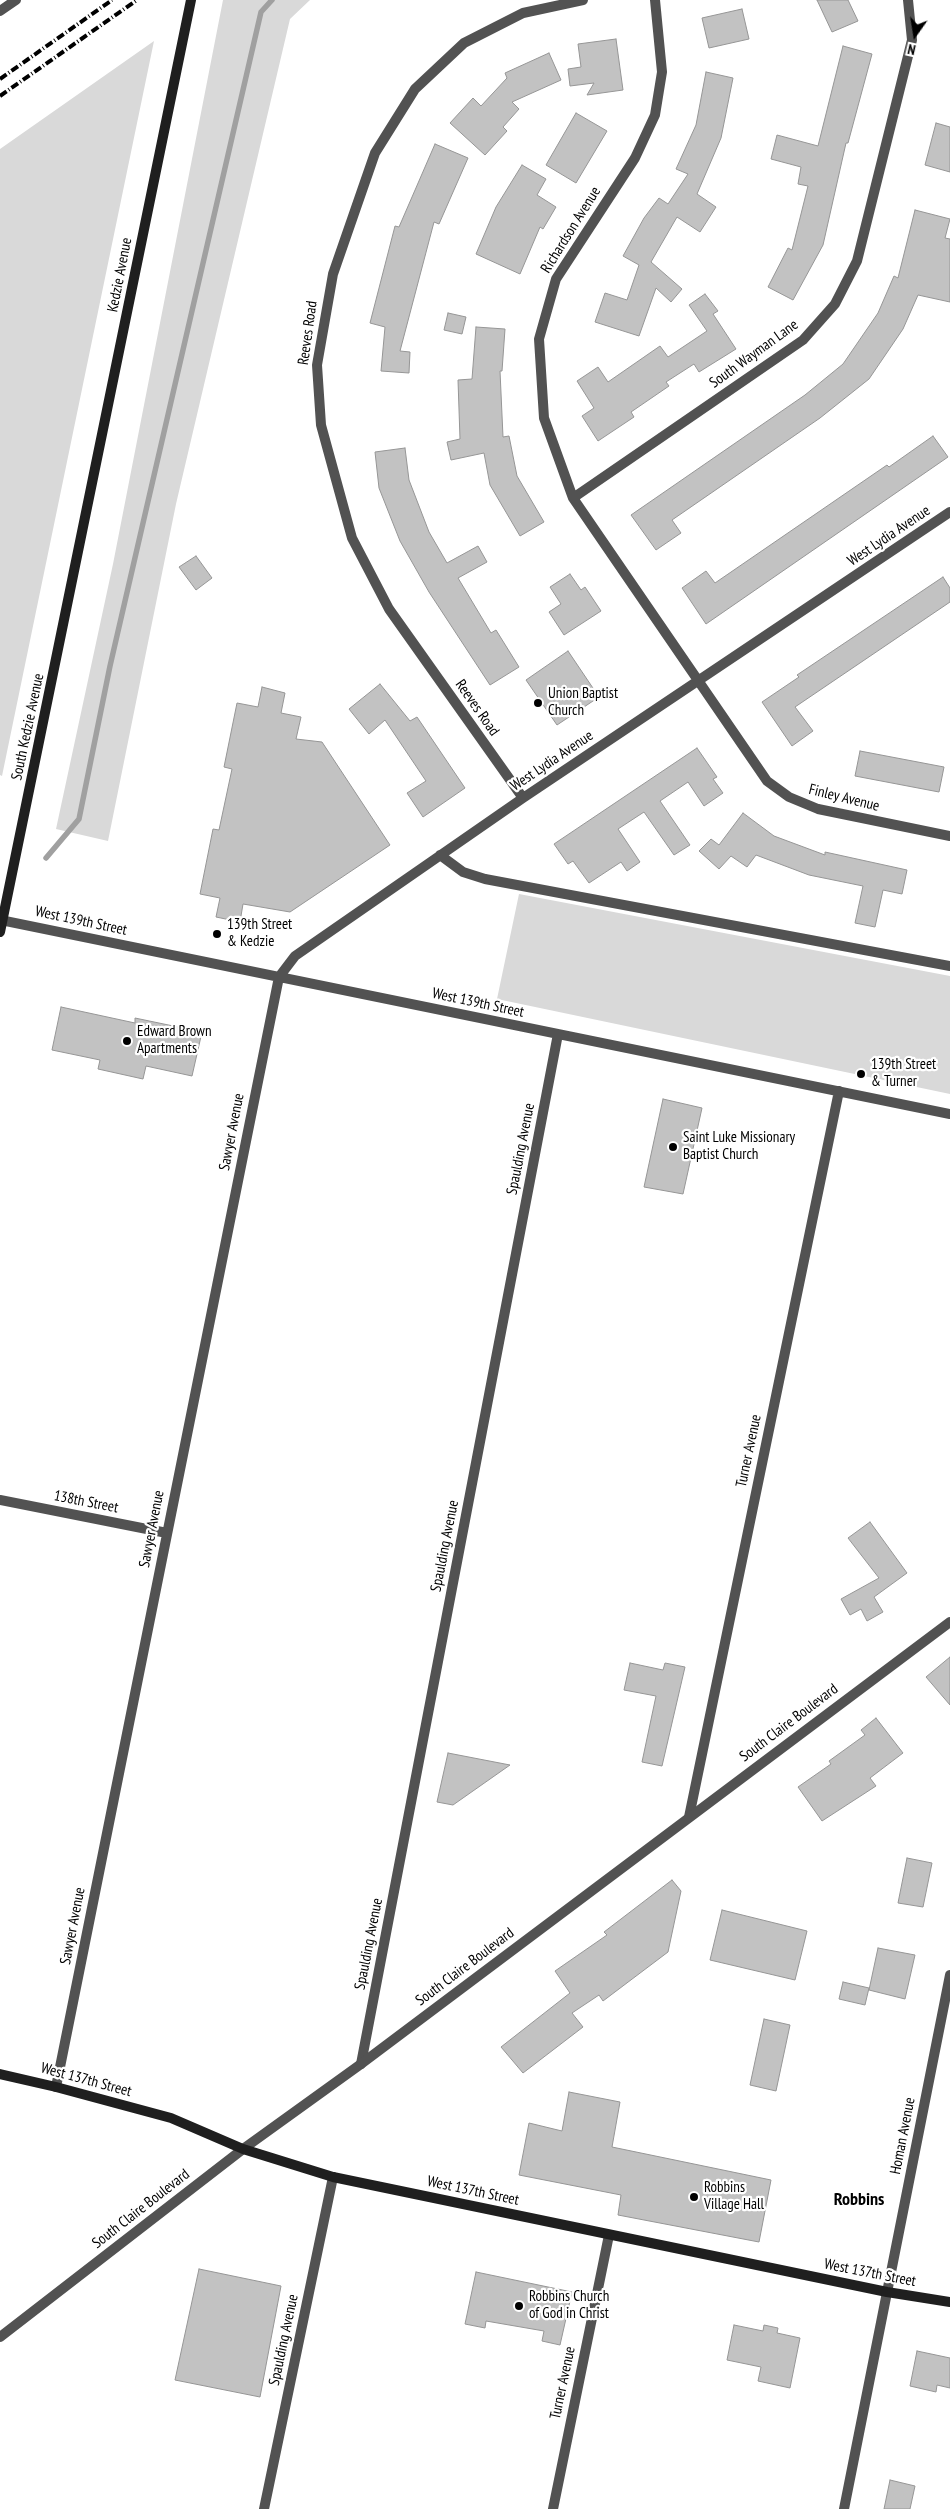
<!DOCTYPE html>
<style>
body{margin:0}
#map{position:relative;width:950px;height:2509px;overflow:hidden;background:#fff;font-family:"PT Sans Narrow",sans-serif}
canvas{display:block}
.north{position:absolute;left:890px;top:10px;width:50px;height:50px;-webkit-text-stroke:4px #fff;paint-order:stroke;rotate:193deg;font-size:14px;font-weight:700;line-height:20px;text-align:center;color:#000}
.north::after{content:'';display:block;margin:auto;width:18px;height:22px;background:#000;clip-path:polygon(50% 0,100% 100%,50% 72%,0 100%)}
</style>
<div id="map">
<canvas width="950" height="2509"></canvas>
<div class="north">N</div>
</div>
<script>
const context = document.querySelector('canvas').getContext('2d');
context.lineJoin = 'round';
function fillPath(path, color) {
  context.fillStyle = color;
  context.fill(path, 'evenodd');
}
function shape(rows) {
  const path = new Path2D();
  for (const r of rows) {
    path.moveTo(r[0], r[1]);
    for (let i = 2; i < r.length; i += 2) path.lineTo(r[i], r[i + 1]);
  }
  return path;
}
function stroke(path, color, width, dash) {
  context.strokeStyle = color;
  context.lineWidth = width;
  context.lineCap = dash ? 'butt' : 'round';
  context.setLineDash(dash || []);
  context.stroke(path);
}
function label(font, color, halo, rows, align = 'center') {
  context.font = font + ' "PT Sans Narrow",sans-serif';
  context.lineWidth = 4.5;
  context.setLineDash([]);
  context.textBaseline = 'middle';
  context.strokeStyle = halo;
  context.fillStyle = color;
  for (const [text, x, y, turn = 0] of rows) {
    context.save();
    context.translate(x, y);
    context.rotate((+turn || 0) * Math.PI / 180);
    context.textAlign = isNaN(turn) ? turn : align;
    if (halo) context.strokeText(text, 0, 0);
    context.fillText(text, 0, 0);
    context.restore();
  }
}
const green = shape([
 [223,0,310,0,290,19,176,504,108,841,56,829,113,564],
 [154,41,2,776,0,775,0,149],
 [519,894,950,976,950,1094,497,999]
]);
const stream = shape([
 [46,858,79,819,110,666,261,12,272,0]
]);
const building = shape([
 [817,0,848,0,858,21,832,32,817,0],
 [742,9,749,39,709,48,702,18,742,9],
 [616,39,623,90,587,95,594,83,570,86,568,69,581,67,578,44,616,39],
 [843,46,872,54,848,143,846,143,823,245,793,300,768,287,788,248,792,250,808,186,798,184,801,167,771,159,777,135,818,146,843,46],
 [549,53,561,80,512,102,519,109,503,127,507,131,485,155,450,123,473,98,481,106,507,78,505,73,549,53],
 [706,72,733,78,721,138,697,194,716,207,700,232,677,217,651,262,682,289,671,302,656,288,639,336,595,322,605,293,627,300,639,265,623,256,644,218,659,198,668,204,688,174,676,169,696,125,706,72],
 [576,113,607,131,576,183,546,165,576,113],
 [936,123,950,127,950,172,925,165,936,123],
 [435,144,468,158,439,224,434,222,400,351,410,352,409,373,381,371,385,327,370,323,395,226,399,227,435,144],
 [522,165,546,179,537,195,556,207,543,229,540,227,520,274,476,254,496,207,522,165],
 [915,210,950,219,945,238,950,239,950,302,918,295,903,329,869,379,820,418,672,520,681,533,656,550,631,515,805,395,843,364,878,313,894,276,898,278,915,210],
 [705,294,718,311,713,314,736,349,699,372,694,364,666,382,669,386,631,412,634,417,598,441,582,416,594,408,577,381,598,367,608,382,660,346,668,357,707,331,689,305,705,294],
 [448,313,466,317,462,334,444,330,448,313],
 [476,327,505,329,502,371,500,371,503,437,509,436,517,476,544,522,520,536,490,485,484,453,451,460,447,442,460,439,458,380,472,379,476,327],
 [933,436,948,457,706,624,682,588,706,571,715,583,887,465,889,467,933,436],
 [405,448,409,480,429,532,447,563,478,546,487,562,458,578,491,633,496,630,519,667,490,685,429,592,400,541,379,488,375,452,405,448],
 [196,556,212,578,196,590,179,567,196,556],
 [570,574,581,590,585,587,601,611,564,635,549,612,561,604,550,587,570,574],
 [943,577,950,588,950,602,795,707,813,731,792,746,762,702,799,677,797,675,943,577],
 [568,651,599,697,557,725,526,680,568,651],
 [380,684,410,721,417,717,465,788,423,817,407,793,426,781,385,720,369,734,349,709,380,684],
 [262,687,285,693,281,713,301,717,296,739,322,742,390,845,290,912,243,904,240,922,216,917,220,898,200,894,213,829,219,830,232,769,224,767,237,703,258,707,262,687],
 [697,748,717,777,713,779,723,793,704,806,688,782,660,801,690,845,674,855,644,812,618,829,640,862,627,871,621,862,589,883,573,861,568,864,554,844,697,748],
 [860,751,944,767,939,792,855,776,860,751],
 [743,813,774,836,825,855,825,852,907,870,902,894,883,890,875,927,855,923,863,886,809,875,756,855,747,867,731,856,719,869,699,851,711,839,719,845,743,813],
 [61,1007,135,1023,135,1018,202,1032,192,1076,146,1066,143,1079,98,1069,100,1060,52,1050,61,1007],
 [663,1099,702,1108,683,1194,644,1187,663,1099],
 [870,1522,907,1573,874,1597,883,1612,867,1621,861,1609,850,1615,841,1599,879,1578,848,1538,870,1522],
 [950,1657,950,1705,926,1677,950,1657],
 [630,1663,663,1670,665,1663,685,1667,662,1766,642,1762,656,1696,624,1690,630,1663],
 [876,1718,903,1753,870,1778,876,1786,822,1821,798,1787,831,1764,829,1761,865,1735,861,1730,876,1718],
 [448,1753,510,1765,453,1805,437,1802,448,1753],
 [907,1858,932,1863,923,1907,898,1903,907,1858],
 [672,1880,681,1891,668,1952,603,2001,599,1995,572,2013,583,2027,523,2073,501,2047,570,1993,555,1971,607,1935,604,1932,672,1880],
 [722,1910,807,1931,795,1980,710,1960,722,1910],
 [878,1948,915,1955,905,1999,869,1990,878,1948],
 [843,1982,869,1988,865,2005,839,1999,843,1982],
 [764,2019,790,2025,776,2091,750,2085,764,2019],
 [569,2092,620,2102,612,2147,771,2180,759,2242,618,2215,621,2195,519,2175,529,2123,562,2131,569,2092],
 [199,2269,281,2286,260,2397,175,2380,199,2269],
 [476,2272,572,2292,560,2345,542,2341,544,2331,486,2321,485,2328,465,2324,476,2272],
 [734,2325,763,2331,764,2325,778,2328,777,2333,800,2338,790,2388,758,2381,761,2367,727,2360,734,2325],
 [917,2351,950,2358,950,2388,937,2385,936,2392,910,2386,917,2351],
 [890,2480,915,2486,910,2509,884,2509,890,2480]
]);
const minor = shape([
 [655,0,662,72,655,115,635,158,556,279,539,339,544,418,573,498,767,781,789,797,818,809,950,836],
 [0,11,16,0],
 [573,498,803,340,835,304,857,261,912,40,908,0],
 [523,798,389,609,352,538,321,425,317,365,333,274,375,153,415,89,464,43,523,13,583,0],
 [440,855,463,872,485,879,950,966],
 [0,920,950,1114],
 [0,1500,167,1533],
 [689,1817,839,1091],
 [361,2064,558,1034],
 [56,2087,279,977,295,956,523,798,950,512],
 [264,2509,333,2177],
 [553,2509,609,2235],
 [844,2509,950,1975]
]);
const tertiary = shape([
 [0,2337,243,2149,361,2064,950,1622]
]);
const secondary = shape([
 [0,932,191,0],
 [0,2074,56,2087,171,2118,243,2149,333,2177,887,2292,950,2302]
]);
const rail = shape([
 [0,79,112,0],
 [0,96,137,0]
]);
const markers = [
 [538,703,5,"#000"],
 [217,934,5,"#000"],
 [127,1041,5,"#000"],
 [861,1074,5,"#000"],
 [673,1147,5,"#000"],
 [694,2197,5,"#000"],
 [519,2306,5,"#000"]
];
const streetNames = [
 ["Richardson Avenue",571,230,-58],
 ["Kedzie Avenue",120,275,-79],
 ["Reeves Road",308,333,-82],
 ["South Wayman Lane",754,354,-36],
 ["West Lydia Avenue",889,536,-34],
 ["Reeves Road",477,708,55],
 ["South Kedzie Avenue",28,727,-78],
 ["West Lydia Avenue",552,761,-34],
 ["Finley Avenue",844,798,14],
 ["West 139th Street",81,921,12],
 ["West 139th Street",478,1003,12],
 ["Sawyer Avenue",232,1132,-79],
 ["Spaulding Avenue",521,1149,-79],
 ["Turner Avenue",749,1451,-78],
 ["138th Street",86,1502,11],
 ["Sawyer Avenue",152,1529,-79],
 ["Spaulding Avenue",445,1546,-79],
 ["South Claire Boulevard",789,1723,-37],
 ["Sawyer Avenue",73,1926,-79],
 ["Spaulding Avenue",369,1944,-79],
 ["South Claire Boulevard",465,1967,-37],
 ["West 137th Street",86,2080,15],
 ["Homan Avenue",903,2136,-79],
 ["West 137th Street",473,2191,12],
 ["South Claire Boulevard",141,2209,-38],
 ["West 137th Street",870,2273,11],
 ["Spaulding Avenue",284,2340,-78],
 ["Turner Avenue",563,2383,-78]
];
const poiNames = [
 ["Union Baptist",548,694],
 ["Church",548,711],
 ["139th Street",227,925],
 ["& Kedzie",227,942],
 ["Edward Brown",137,1032],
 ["Apartments",137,1049],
 ["139th Street",871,1065],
 ["& Turner",871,1082],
 ["Saint Luke Missionary",683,1138],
 ["Baptist Church",683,1155],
 ["Robbins",704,2188],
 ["Village Hall",704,2205],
 ["Robbins Church",529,2297],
 ["of God in Christ",529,2314]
];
const quarterNames = [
 ["Robbins",859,2200]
];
fillPath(green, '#d9d9d9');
stroke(stream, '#a0a0a0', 5.5);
fillPath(building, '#c2c2c2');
stroke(building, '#969696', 1);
stroke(minor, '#525252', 10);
stroke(tertiary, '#525252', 10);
stroke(secondary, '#1f1f1f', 10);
stroke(rail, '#000', 4, [8, 2.5, 1, 2.5]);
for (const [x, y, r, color] of markers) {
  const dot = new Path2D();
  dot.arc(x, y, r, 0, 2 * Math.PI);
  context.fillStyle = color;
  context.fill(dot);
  stroke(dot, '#fff', 2);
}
label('15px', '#000', '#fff', streetNames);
label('15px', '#000', '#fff', poiNames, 'left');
label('bold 18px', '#000', '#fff', quarterNames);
</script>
